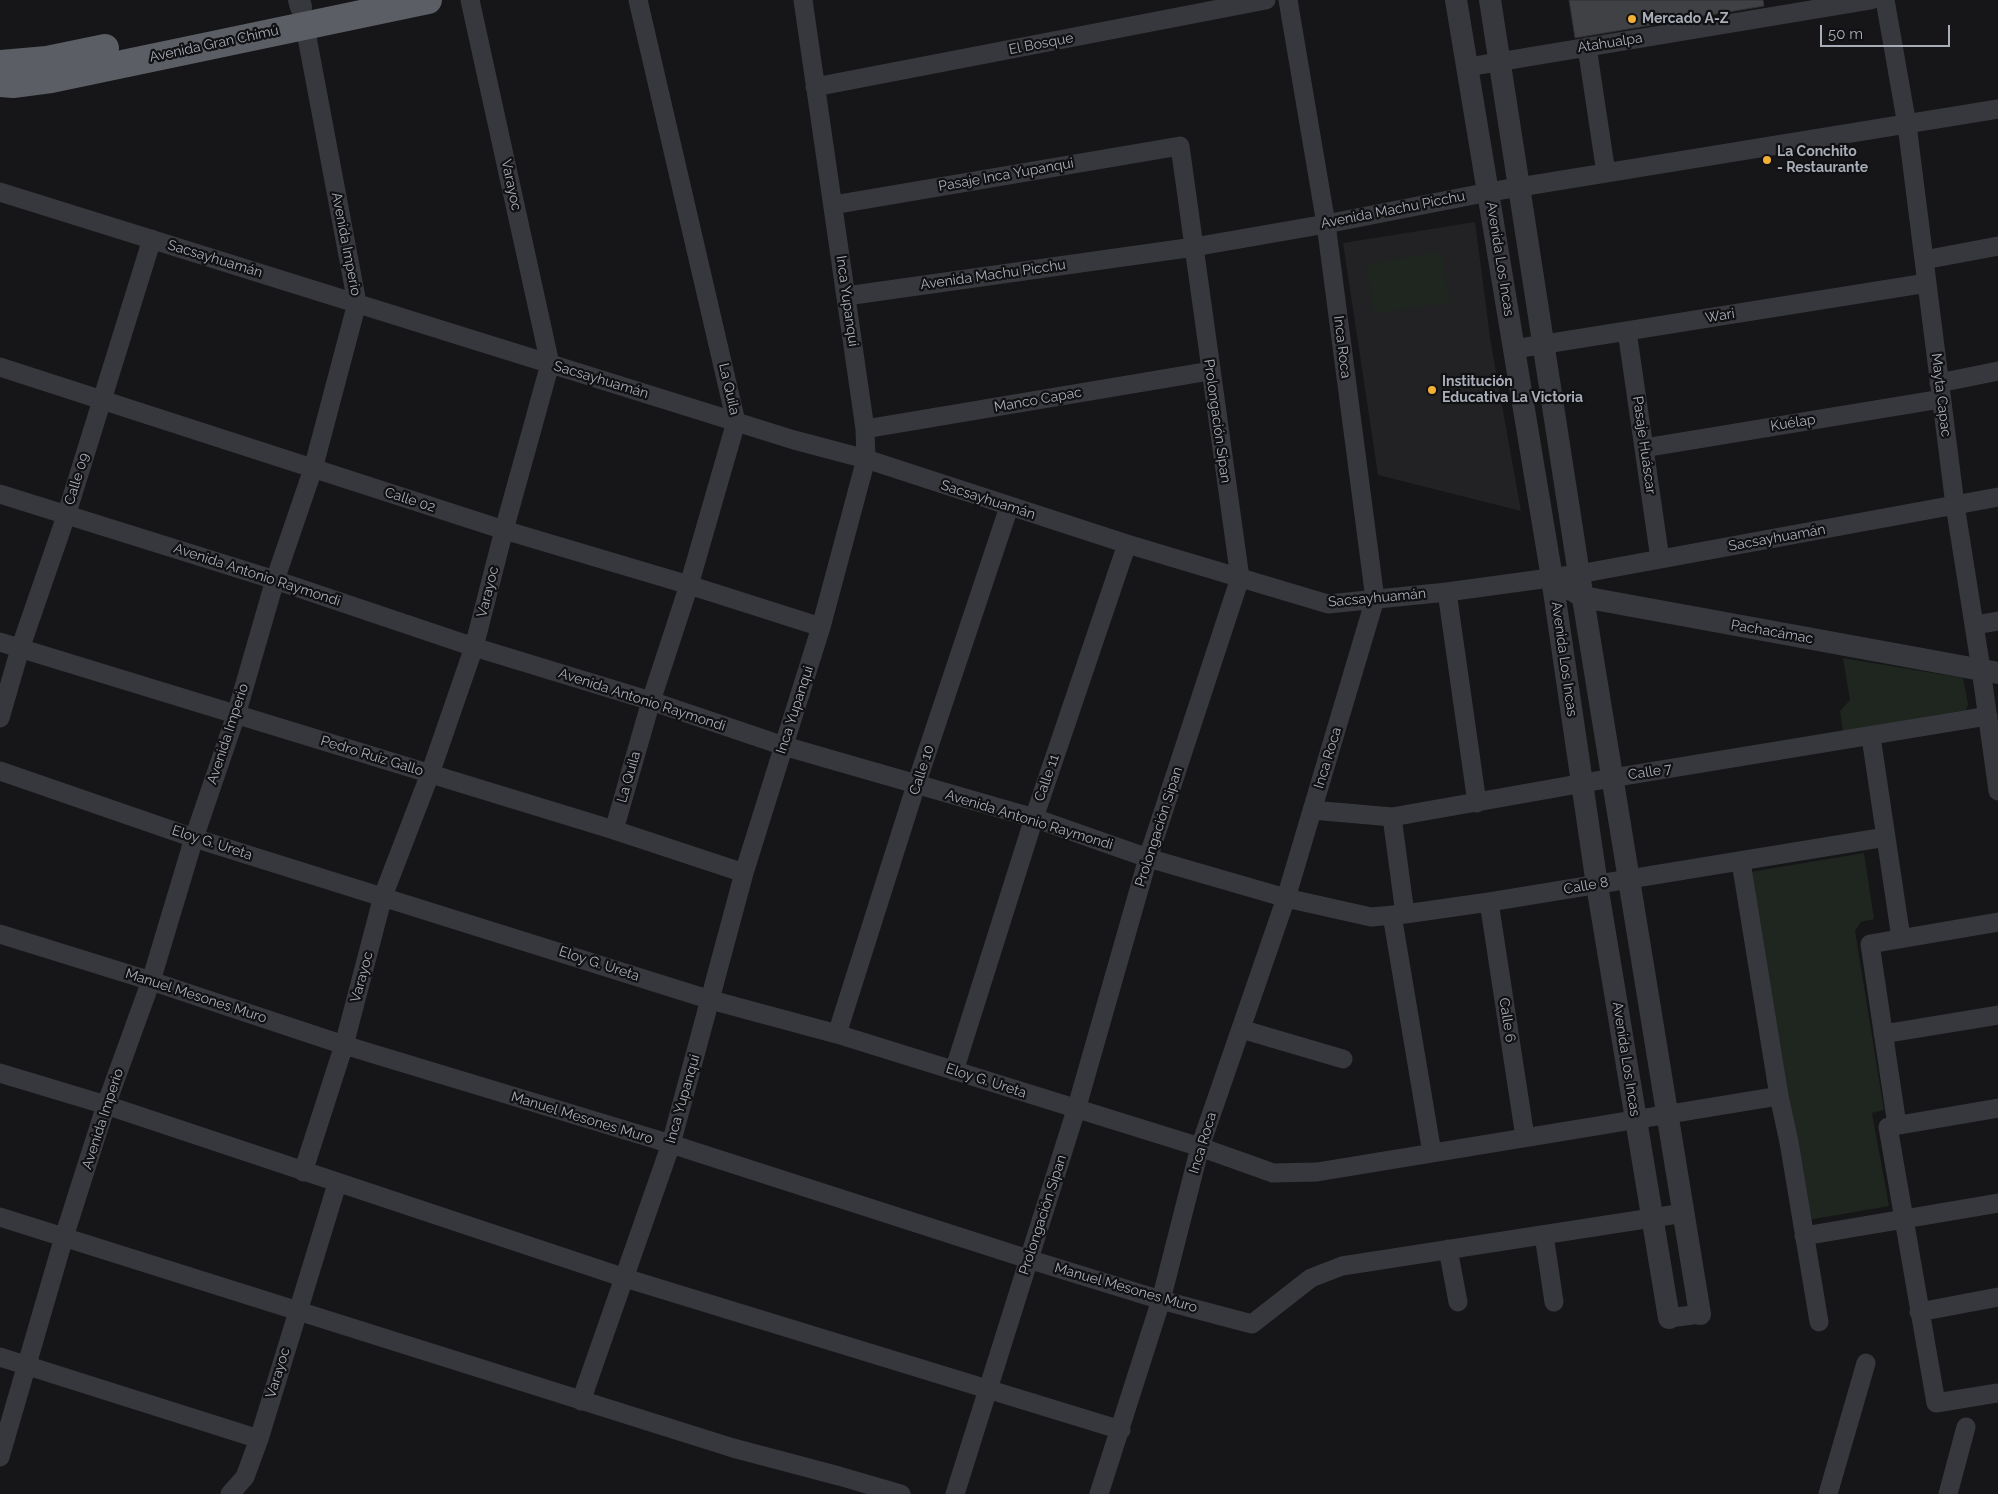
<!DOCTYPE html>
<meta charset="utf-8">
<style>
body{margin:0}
#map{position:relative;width:1998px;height:1494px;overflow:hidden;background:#161618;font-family:Raleway,sans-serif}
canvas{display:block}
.scale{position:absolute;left:1820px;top:25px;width:130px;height:22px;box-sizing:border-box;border:2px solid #a8adb8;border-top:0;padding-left:6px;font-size:15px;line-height:18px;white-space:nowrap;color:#a8adb8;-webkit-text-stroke:4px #111113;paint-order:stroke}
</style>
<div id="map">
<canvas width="1998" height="1494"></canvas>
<div class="scale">50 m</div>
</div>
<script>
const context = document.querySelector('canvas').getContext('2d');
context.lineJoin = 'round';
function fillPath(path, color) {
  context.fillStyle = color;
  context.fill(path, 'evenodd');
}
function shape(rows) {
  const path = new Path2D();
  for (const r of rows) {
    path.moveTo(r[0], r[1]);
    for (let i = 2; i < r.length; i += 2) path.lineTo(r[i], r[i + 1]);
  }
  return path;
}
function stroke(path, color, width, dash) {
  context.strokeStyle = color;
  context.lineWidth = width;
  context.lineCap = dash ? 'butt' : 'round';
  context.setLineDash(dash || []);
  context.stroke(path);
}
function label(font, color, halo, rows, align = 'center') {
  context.font = font + ' Raleway,sans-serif';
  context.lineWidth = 4.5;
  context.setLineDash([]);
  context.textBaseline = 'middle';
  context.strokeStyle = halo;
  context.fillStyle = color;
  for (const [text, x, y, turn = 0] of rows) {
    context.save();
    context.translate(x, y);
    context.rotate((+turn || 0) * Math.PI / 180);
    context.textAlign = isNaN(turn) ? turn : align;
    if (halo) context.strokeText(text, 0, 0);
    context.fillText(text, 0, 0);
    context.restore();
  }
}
const built = shape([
 [1475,222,1491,344,1521,511,1378,475,1343,243]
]);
const green = shape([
 [1441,251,1450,302,1374,314,1366,264],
 [1843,658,1963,678,1968,704,1966,710,1843,731,1840,711,1850,700],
 [1864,853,1874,919,1861,922,1855,931,1884,1110,1872,1113,1889,1206,1808,1220,1750,872]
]);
const building = shape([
 [1569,0,1763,0,1764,6,1575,38,1569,0]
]);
const minor = shape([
 [1885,0,1907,125,1955,505,1981,669,1998,791],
 [1587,47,1606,173],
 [1468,67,1871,0],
 [815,87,1266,0],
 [0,192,794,440,866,459,1127,544,1328,604,1447,592,1579,574,1998,497],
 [833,205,1180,146,1240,578,1148,858,1076,1110,955,1494],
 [1924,260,1998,246],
 [846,296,1194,247,1326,224,1489,192,1998,109],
 [1627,331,1660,559],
 [1514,349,1927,283],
 [0,367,504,530,689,585,821,627],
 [1939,383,1998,371],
 [865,429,1210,371],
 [1644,448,1941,399],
 [0,494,275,580,474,647,651,701,784,746,1034,818,1148,858,1286,898,1371,917,1405,914,1489,902,1886,837],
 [1447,592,1477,803],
 [1975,625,1998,621],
 [0,642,614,830,744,873],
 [0,718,20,649,66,516,152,239],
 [1871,737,1901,938],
 [0,771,194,838,711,1000,837,1034,1200,1147,1273,1173,1317,1172,1779,1096],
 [1312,810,1392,817,1612,778,1988,716],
 [1392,817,1405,914],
 [614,830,651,701,689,585,736,422,638,0],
 [1741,862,1779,1096,1789,1142,1819,1322],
 [1489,902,1525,1137],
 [1392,915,1432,1153],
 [0,934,151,981,344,1045,671,1144,1028,1259,1161,1300,1252,1324,1311,1278,1342,1266,1684,1213],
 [1241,1029,1343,1059],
 [837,1034,916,785,1009,507],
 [1883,1034,1998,1015],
 [954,1071,1034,818,1127,544],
 [0,1073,106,1105,625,1278,1121,1430],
 [1998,1108,1888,1127,1936,1403,1998,1393],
 [1897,1125,1870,944,1998,922],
 [303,1172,344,1045,383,896,430,774,474,647,504,530,550,364,470,0],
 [0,1217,733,1448,839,1476,901,1494],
 [1544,1235,1554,1302],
 [1804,1236,1998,1203],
 [1448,1249,1458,1302],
 [1919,1312,1998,1297],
 [1669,1318,1700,1314],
 [0,1357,259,1439],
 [581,1401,671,1144,744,873,821,627,866,459,865,429,803,0],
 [0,1457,64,1237,106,1105,151,981,194,838,236,715,275,580,313,469,357,303,303,16],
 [230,1494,245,1477,259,1439,337,1184],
 [1099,1494,1161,1300,1200,1147,1286,898,1375,599,1326,224,1288,0],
 [1828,1494,1866,1363],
 [1948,1494,1966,1427]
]);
const tertiary = shape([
 [299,0,301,7],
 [1456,0,1552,578,1597,885,1669,1318],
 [1490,0,1579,574,1700,1314],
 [1572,590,1583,597,1998,673]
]);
const trunk = shape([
 [0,64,47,60,105,48],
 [0,83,13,84,51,79,428,0]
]);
const markers = [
 [1632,19,5,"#f2b134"],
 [1767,160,5,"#f2b134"],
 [1432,390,5,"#f2b134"]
];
const poiNames = [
 ["Mercado A-Z",1642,19],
 ["La Conchito",1777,152],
 ["- Restaurante",1777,168],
 ["Institución",1442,382],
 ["Educativa La Victoria",1442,398]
];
const streetNames = [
 ["Atahualpa",1610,43,-9],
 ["Avenida Gran Chimú",214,44,-12],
 ["El Bosque",1041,44,-11],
 ["Pasaje Inca Yupanqui",1006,175,-10],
 ["Varayoc",511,185,78],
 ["Avenida Machu Picchu",1393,210,-11],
 ["Avenida Imperio",346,244,79],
 ["Sacsayhuamán",215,259,17],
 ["Avenida Los Incas",1500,259,81],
 ["Avenida Machu Picchu",993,275,-8],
 ["Inca Yupanqui",847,301,82],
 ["Wari",1720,316,-9],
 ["Inca Roca",1342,347,83],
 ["Sacsayhuamán",601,380,17],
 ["La Quila",729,389,77],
 ["Mayta Capac",1941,395,83],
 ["Manco Capac",1038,400,-10],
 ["Prolongación Sipan",1217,421,82],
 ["Kuélap",1793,423,-9],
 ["Pasaje Huáscar",1644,445,82],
 ["Calle 09",77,479,-73],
 ["Calle 02",410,500,18],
 ["Sacsayhuamán",988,500,18],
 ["Sacsayhuamán",1777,538,-10],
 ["Avenida Antonio Raymondi",257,575,18],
 ["Varayoc",488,592,-76],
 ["Sacsayhuamán",1377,598,-5],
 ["Pachacámac",1772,632,10],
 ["Avenida Los Incas",1564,659,82],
 ["Avenida Antonio Raymondi",642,700,18],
 ["Inca Yupanqui",795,710,-72],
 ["Avenida Imperio",228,734,-72],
 ["Pedro Ruiz Gallo",372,756,17],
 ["Inca Roca",1328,758,-73],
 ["Calle 10",922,770,-72],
 ["Calle 7",1650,772,-9],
 ["La Quila",629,777,-74],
 ["Calle 11",1047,778,-71],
 ["Avenida Antonio Raymondi",1029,820,17],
 ["Prolongación Sipan",1159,827,-72],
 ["Eloy G. Ureta",212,843,18],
 ["Calle 8",1586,886,-10],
 ["Eloy G. Ureta",599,964,18],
 ["Varayoc",362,977,-75],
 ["Manuel Mesones Muro",196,996,18],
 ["Calle 6",1507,1020,81],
 ["Avenida Los Incas",1626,1059,81],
 ["Eloy G. Ureta",986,1081,18],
 ["Inca Yupanqui",683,1099,-74],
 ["Manuel Mesones Muro",582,1118,17],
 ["Avenida Imperio",103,1119,-72],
 ["Inca Roca",1203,1143,-73],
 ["Prolongación Sipan",1043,1215,-72],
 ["Manuel Mesones Muro",1126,1288,16],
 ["Varayoc",278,1373,-73]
];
fillPath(built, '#222225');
fillPath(green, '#1e261f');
fillPath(building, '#404145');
stroke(building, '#303034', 1);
stroke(minor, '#37383d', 19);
stroke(tertiary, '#37383d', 22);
stroke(trunk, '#5b5e65', 28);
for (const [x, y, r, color] of markers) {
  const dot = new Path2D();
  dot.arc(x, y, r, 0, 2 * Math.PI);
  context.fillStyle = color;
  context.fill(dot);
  stroke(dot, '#111113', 2);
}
label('bold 14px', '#a8adb8', '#111113', poiNames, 'left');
label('14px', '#a8adb8', '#111113', streetNames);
</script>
